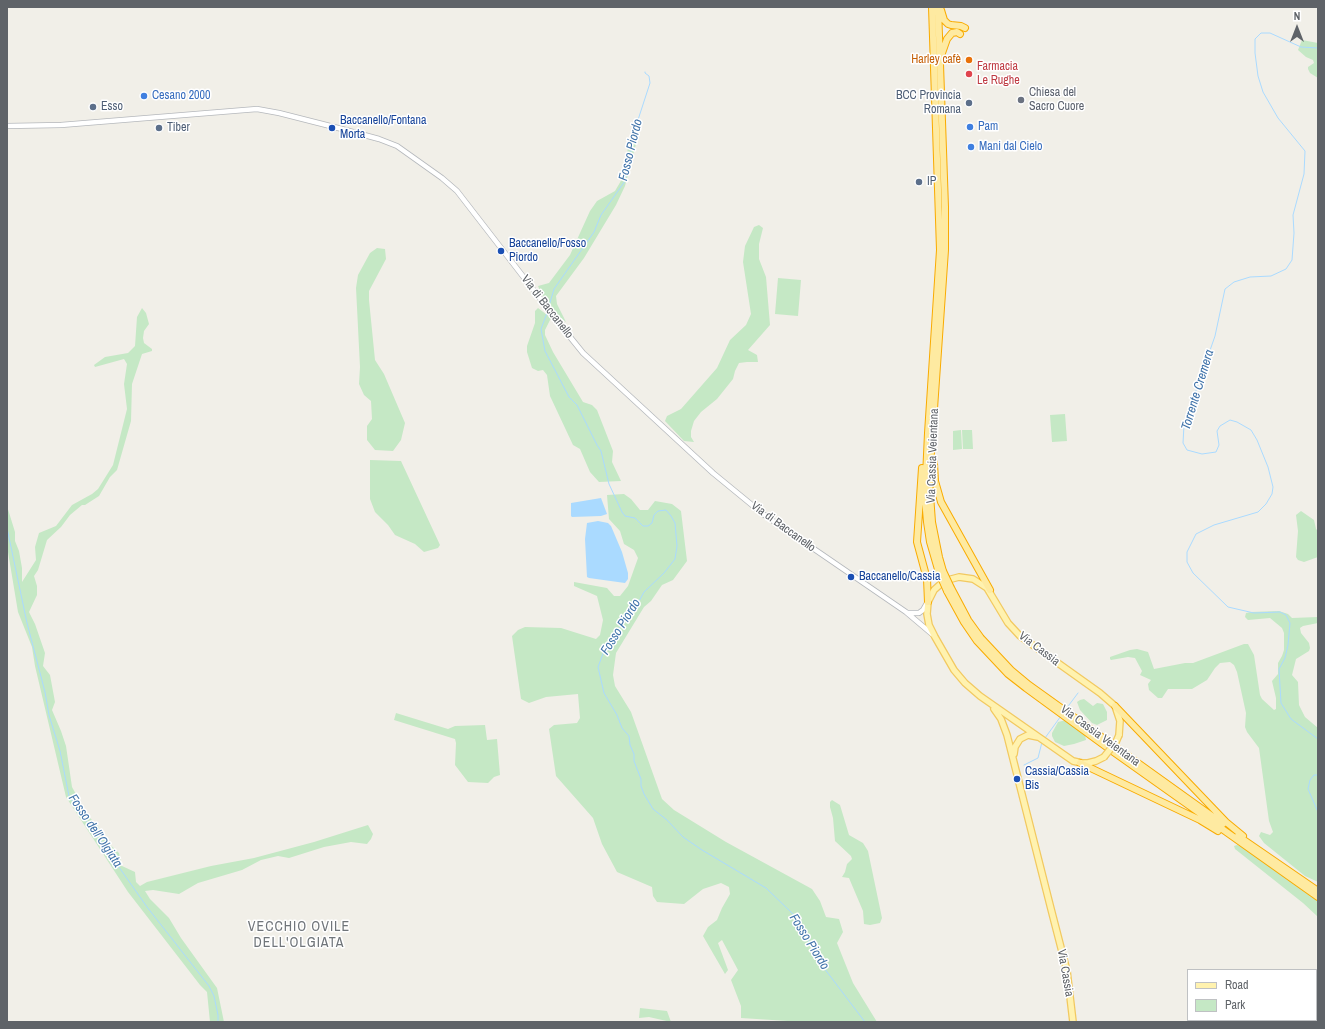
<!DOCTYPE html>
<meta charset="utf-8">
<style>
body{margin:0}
#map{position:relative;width:1325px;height:1029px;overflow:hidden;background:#f1efe8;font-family:"Archivo Narrow",sans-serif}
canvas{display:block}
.frame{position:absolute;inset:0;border:8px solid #5f6368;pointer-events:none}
.legend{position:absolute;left:1187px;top:969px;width:130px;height:52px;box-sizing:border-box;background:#fff;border:1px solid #bfc1c3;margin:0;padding:5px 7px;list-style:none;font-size:12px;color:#5f6368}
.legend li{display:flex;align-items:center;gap:8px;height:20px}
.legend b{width:20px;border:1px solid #bfc1c3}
.north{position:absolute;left:1277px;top:8px;width:40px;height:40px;-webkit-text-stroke:3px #fff;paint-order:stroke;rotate:0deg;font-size:11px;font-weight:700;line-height:16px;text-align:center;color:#5f6368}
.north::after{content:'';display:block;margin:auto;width:14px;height:18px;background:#5f6368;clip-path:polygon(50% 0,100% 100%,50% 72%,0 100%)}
</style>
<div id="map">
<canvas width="1325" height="1029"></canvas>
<div class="frame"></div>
<ul class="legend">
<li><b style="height:5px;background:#fff2af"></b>Road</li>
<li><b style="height:11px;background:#c5e8c5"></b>Park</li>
</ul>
<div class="north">N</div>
</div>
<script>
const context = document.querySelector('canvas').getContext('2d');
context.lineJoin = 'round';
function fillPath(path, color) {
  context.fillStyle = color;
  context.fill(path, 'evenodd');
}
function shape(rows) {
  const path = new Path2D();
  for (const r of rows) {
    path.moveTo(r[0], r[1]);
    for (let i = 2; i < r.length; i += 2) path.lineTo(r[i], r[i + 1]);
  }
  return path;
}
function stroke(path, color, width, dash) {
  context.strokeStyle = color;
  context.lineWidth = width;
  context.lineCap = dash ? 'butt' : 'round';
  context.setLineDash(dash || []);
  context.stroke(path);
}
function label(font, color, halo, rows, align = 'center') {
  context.font = font + ' "Archivo Narrow",sans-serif';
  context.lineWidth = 3;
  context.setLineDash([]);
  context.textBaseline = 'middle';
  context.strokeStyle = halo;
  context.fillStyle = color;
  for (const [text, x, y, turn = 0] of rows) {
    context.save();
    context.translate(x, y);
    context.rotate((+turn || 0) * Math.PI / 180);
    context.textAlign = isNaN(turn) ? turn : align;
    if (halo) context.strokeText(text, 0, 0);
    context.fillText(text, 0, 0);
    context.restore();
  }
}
const green = shape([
 [1302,40,1318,43,1318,78,1310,73,1308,69,1308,67,1314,63,1313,60,1306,57,1298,50],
 [634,140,636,144,625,186,616,205,584,258,556,296,557,304,566,322,559,317,541,293,538,286,549,283,570,255,590,211,597,201,615,191,622,179,629,143],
 [759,225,763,228,759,244,759,259,766,277,770,325,748,350,757,355,758,362,747,362,739,363,735,371,733,379,717,399,701,412,694,421,691,431,691,437,694,442,684,441,665,421,667,416,681,409,717,368,730,340,746,325,751,314,743,262,745,246,754,227],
 [377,248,385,249,386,259,369,291,369,300,375,360,384,374,405,423,401,440,393,451,375,450,367,440,367,426,372,419,371,401,364,395,359,384,360,367,356,288,358,275,370,253],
 [778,278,801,280,798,316,775,314],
 [142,308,146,313,149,324,144,331,143,338,144,343,152,349,152,351,142,354,132,384,131,421,117,470,110,477,99,496,85,505,82,505,70,515,61,527,47,540,38,570,34,576,37,586,37,595,29,612,35,624,45,653,43,666,50,675,55,702,52,710,61,731,66,746,72,787,88,816,98,826,105,840,119,853,122,866,135,872,136,882,140,886,147,882,211,866,254,858,314,842,368,825,373,834,371,839,367,844,351,842,324,847,289,858,278,856,261,860,242,870,198,883,179,894,153,890,145,891,150,899,169,918,181,938,217,988,224,1022,210,1022,207,992,200,985,128,892,66,797,35,666,32,647,18,612,7,546,7,506,15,532,15,541,19,551,22,568,22,582,36,560,35,547,39,533,56,526,72,505,92,494,98,489,113,465,127,409,124,384,127,364,124,359,95,367,94,365,105,357,128,353,135,346,137,317],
 [538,308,551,318,545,330,545,335,553,352,583,402,592,405,597,410,613,451,612,462,621,481,599,482,590,472,580,449,573,445,550,396,547,375,543,370,538,371,532,368,527,352,527,346,535,323,535,311],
 [1065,414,1067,441,1052,442,1050,415],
 [961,430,962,449,953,450,953,431],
 [962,430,972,430,973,449,963,449],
 [370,460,401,461,440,545,438,548,424,552,415,544,395,535,388,525,375,512,370,499],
 [624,494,631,499,640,510,648,510,655,501,672,504,681,511,687,561,673,580,662,585,651,601,644,607,616,653,613,675,615,686,631,712,662,799,674,810,726,842,812,889,820,901,826,917,839,919,843,932,837,943,853,983,877,1022,803,1022,741,1018,741,1006,731,980,738,970,722,940,718,943,728,970,725,974,703,936,708,927,717,920,722,908,730,894,729,887,721,883,703,889,684,904,657,902,653,896,652,887,617,872,602,844,593,818,556,776,549,729,554,725,577,723,580,718,578,694,546,697,529,703,521,699,512,636,518,630,525,627,561,628,596,639,600,635,603,620,597,596,574,586,574,582,607,588,614,596,620,596,628,586,638,558,634,550,624,544,620,531,609,519,607,495],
 [1301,511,1314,520,1316,529,1318,531,1318,557,1304,562,1298,560,1296,557,1298,531,1296,515],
 [1279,611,1288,614,1292,618,1318,617,1318,623,1303,626,1300,628,1301,633,1309,643,1310,648,1309,651,1296,659,1292,675,1298,682,1299,705,1305,717,1318,728,1318,882,1305,876,1264,843,1259,836,1261,832,1270,835,1273,832,1269,821,1259,748,1247,732,1245,727,1246,713,1237,672,1234,665,1230,662,1220,663,1215,668,1207,680,1192,689,1168,689,1162,698,1158,698,1149,690,1148,684,1151,680,1140,675,1142,671,1135,658,1128,657,1111,660,1110,659,1110,657,1130,650,1137,649,1148,652,1154,669,1185,663,1193,663,1244,644,1248,644,1254,655,1260,695,1262,699,1274,710,1276,709,1276,698,1272,681,1278,674,1278,663,1282,656,1284,650,1284,633,1282,628,1270,618,1248,620,1245,617,1246,613,1251,612],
 [1084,699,1093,706,1097,703,1103,704,1107,712,1107,720,1097,725,1092,723,1080,710,1077,702,1080,700],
 [396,713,448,729,455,726,485,725,487,740,497,739,500,775,494,777,488,783,468,782,455,765,456,743,455,739,394,720],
 [1066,720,1085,735,1086,740,1074,744,1064,746,1055,742,1052,736,1052,733,1058,722],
 [832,800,840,805,849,835,863,843,868,851,882,918,880,923,870,925,864,924,863,911,849,878,842,877,845,872,847,864,852,859,851,856,835,841,833,818,830,807,830,802],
 [1237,845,1243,847,1318,901,1318,921,1317,916,1303,903,1235,849,1234,846],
 [640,1008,667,1011,671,1022,649,1017,639,1018]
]);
const water = shape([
 [601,498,607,514,601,516,572,517,571,516,571,503],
 [598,521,608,523,611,526,622,552,628,573,628,579,625,583,589,578,587,577,585,539,587,523]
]);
const stream = shape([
 [1318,48,1301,47,1270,33,1261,33,1255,39,1255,53,1258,76,1263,92,1278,118,1305,151,1304,174,1293,215,1294,233,1292,260,1286,269,1271,276,1250,277,1234,282,1225,289,1215,336,1184,425,1183,443,1187,450,1202,454,1216,452,1219,445,1217,431,1220,426,1230,420,1237,422,1251,430,1257,440,1268,467,1273,487,1272,494,1266,504,1258,512,1214,525,1196,534,1187,552,1187,562,1193,573,1228,607,1254,613,1280,612,1286,615,1290,623,1288,645,1285,658,1279,669,1281,703,1291,719,1318,739],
 [549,306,554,289,594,232,601,215,625,181,636,126,650,83,649,76,645,73,645,72],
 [547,313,541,329,545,351,569,397,577,405,597,445,601,451,609,484,622,512,625,516,635,518,643,526,648,526,652,523,654,515,658,511,666,510,671,516,675,523,677,546,675,559,664,573,644,592,638,603,612,638,609,646,604,651,598,667,604,693,617,715,622,728,629,736,630,745,634,754,634,761,641,779,641,786,644,794,653,809,667,820,683,837,702,850,766,888,793,914,824,968,865,1022],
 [7,528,27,623,45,692,49,715,60,751,69,796,147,907,209,986,214,996,218,1015,218,1022],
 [1066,709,1078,693],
 [1045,738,1061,716],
 [1024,765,1038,758,1042,742],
 [1318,775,1314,775,1310,780,1308,789,1318,812]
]);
const tertiary = shape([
 [7,126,61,125,257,109,279,113,342,129,379,139,397,146,442,178,457,191,566,332,583,353,713,473,763,514,906,612,932,634],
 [908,613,919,613,923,610,927,603]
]);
const primary = shape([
 [994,709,1001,719,1007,735,1051,909,1067,971,1073,1022],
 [1014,754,1015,747,1020,739,1028,735,1038,737],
 [1104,757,1096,761,1088,763,1082,763,1073,761,980,696,965,683,954,670,935,637,929,625,927,614,928,602,934,590,944,581,959,577,973,579,987,588,1008,623,1020,636,1100,693,1115,706,1120,721,1119,735]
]);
const trunk = shape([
 [932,7,940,250,928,433,925,498,927,522,930,542,939,573],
 [938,7,945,207,945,250,929,481,932,522,939,557,943,571],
 [941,10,944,20,948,24,951,25,961,26,965,28],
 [941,56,947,39,952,33,957,32,960,34],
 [934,463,935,481,941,502,990,590],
 [922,468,917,542,927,579,928,602],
 [951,588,968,620,981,638,1011,670,1029,685,1223,824],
 [947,591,964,622,977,641,1008,674,1026,688,1108,748,1318,897],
 [1115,706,1226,822,1243,836],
 [1080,763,1200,820,1218,831],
 [1238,836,1318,891]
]);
const primaryBridge = shape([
 [1104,757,1116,742,1119,735]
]);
const trunkBridge = shape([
 [943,571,951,588],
 [939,573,947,591]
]);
const markers = [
 [969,60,4,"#e8710a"],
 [969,74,4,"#e0444e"],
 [144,96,4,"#3f7fe0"],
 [1021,100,4,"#6b7280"],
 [969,103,4,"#5c6f8a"],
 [93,107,4,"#5c6f8a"],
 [970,127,4,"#3f7fe0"],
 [159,128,4,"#5c6f8a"],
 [332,128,4,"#1a4fb4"],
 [971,147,4,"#3f7fe0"],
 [919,182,4,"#5c6f8a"],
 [501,251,4,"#1a4fb4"],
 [851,577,4,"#1a4fb4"],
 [1017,779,4,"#1a4fb4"]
];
const foodNames = [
 ["Harley cafè",961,60]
];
const healthNames = [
 ["Farmacia",977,67],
 ["Le Rughe",977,81]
];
const worshipNames = [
 ["Chiesa del",1029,93],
 ["Sacro Cuore",1029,107]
];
const shopNames = [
 ["Cesano 2000",152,96],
 ["Pam",978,127],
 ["Mani dal Cielo",979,147]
];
const serviceNames = [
 ["BCC Provincia",961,96,"right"],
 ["Romana",961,110,"right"],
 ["Esso",101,107],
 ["Tiber",167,128],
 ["IP",927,182]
];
const transitNames = [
 ["Baccanello/Fontana",340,121],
 ["Morta",340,135],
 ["Baccanello/Fosso",509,244],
 ["Piordo",509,258],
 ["Baccanello/Cassia",859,577],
 ["Cassia/Cassia",1025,772],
 ["Bis",1025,786]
];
const streetNames = [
 ["Via di Baccanello",547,307,52],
 ["Via Cassia Veientana",933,456,-88],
 ["Via di Baccanello",783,527,36],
 ["Via Cassia",1039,649,37],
 ["Via Cassia Veientana",1100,736,36],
 ["Via Cassia",1065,973,80]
];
const waterNames = [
 ["Fosso Piordo",631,150,-76],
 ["Torrente Cremera",1198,390,-73],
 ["Fosso Piordo",621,627,-58],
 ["Fosso dell’Olgiata",95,831,56],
 ["Fosso Piordo",809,942,58]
];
const quarterNames = [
 ["VECCHIO OVILE",299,927],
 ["DELL'OLGIATA",299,943]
];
fillPath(green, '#c5e8c5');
fillPath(water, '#aadaff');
stroke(stream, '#aadaff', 1);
stroke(tertiary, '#b5b8bc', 6);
stroke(primary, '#f2c960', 8);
stroke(trunk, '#f9ab00', 8);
stroke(tertiary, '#fff', 4.5);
stroke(primary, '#fff2af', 5.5);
stroke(trunk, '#feeaa1', 6);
stroke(primaryBridge, '#f2c960', 8, []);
stroke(trunkBridge, '#f9ab00', 8, []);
stroke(primaryBridge, '#fff2af', 5.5);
stroke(trunkBridge, '#feeaa1', 6);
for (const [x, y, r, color] of markers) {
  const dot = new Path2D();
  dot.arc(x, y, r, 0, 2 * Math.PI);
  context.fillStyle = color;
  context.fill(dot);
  stroke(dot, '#fff', 1.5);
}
label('12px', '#c56008', '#fff', foodNames, 'right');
label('12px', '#be3a42', '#fff', healthNames, 'left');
label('12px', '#5b616d', '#fff', worshipNames, 'left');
label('12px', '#366cbe', '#fff', shopNames, 'left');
label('12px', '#4e5e75', '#fff', serviceNames, 'left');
label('12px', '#164399', '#fff', transitNames, 'left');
label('12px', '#5f6368', '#fff', streetNames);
label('italic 13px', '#4174aa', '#fff', waterNames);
context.letterSpacing = '1px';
label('14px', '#70757a', '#fff', quarterNames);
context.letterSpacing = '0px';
</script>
